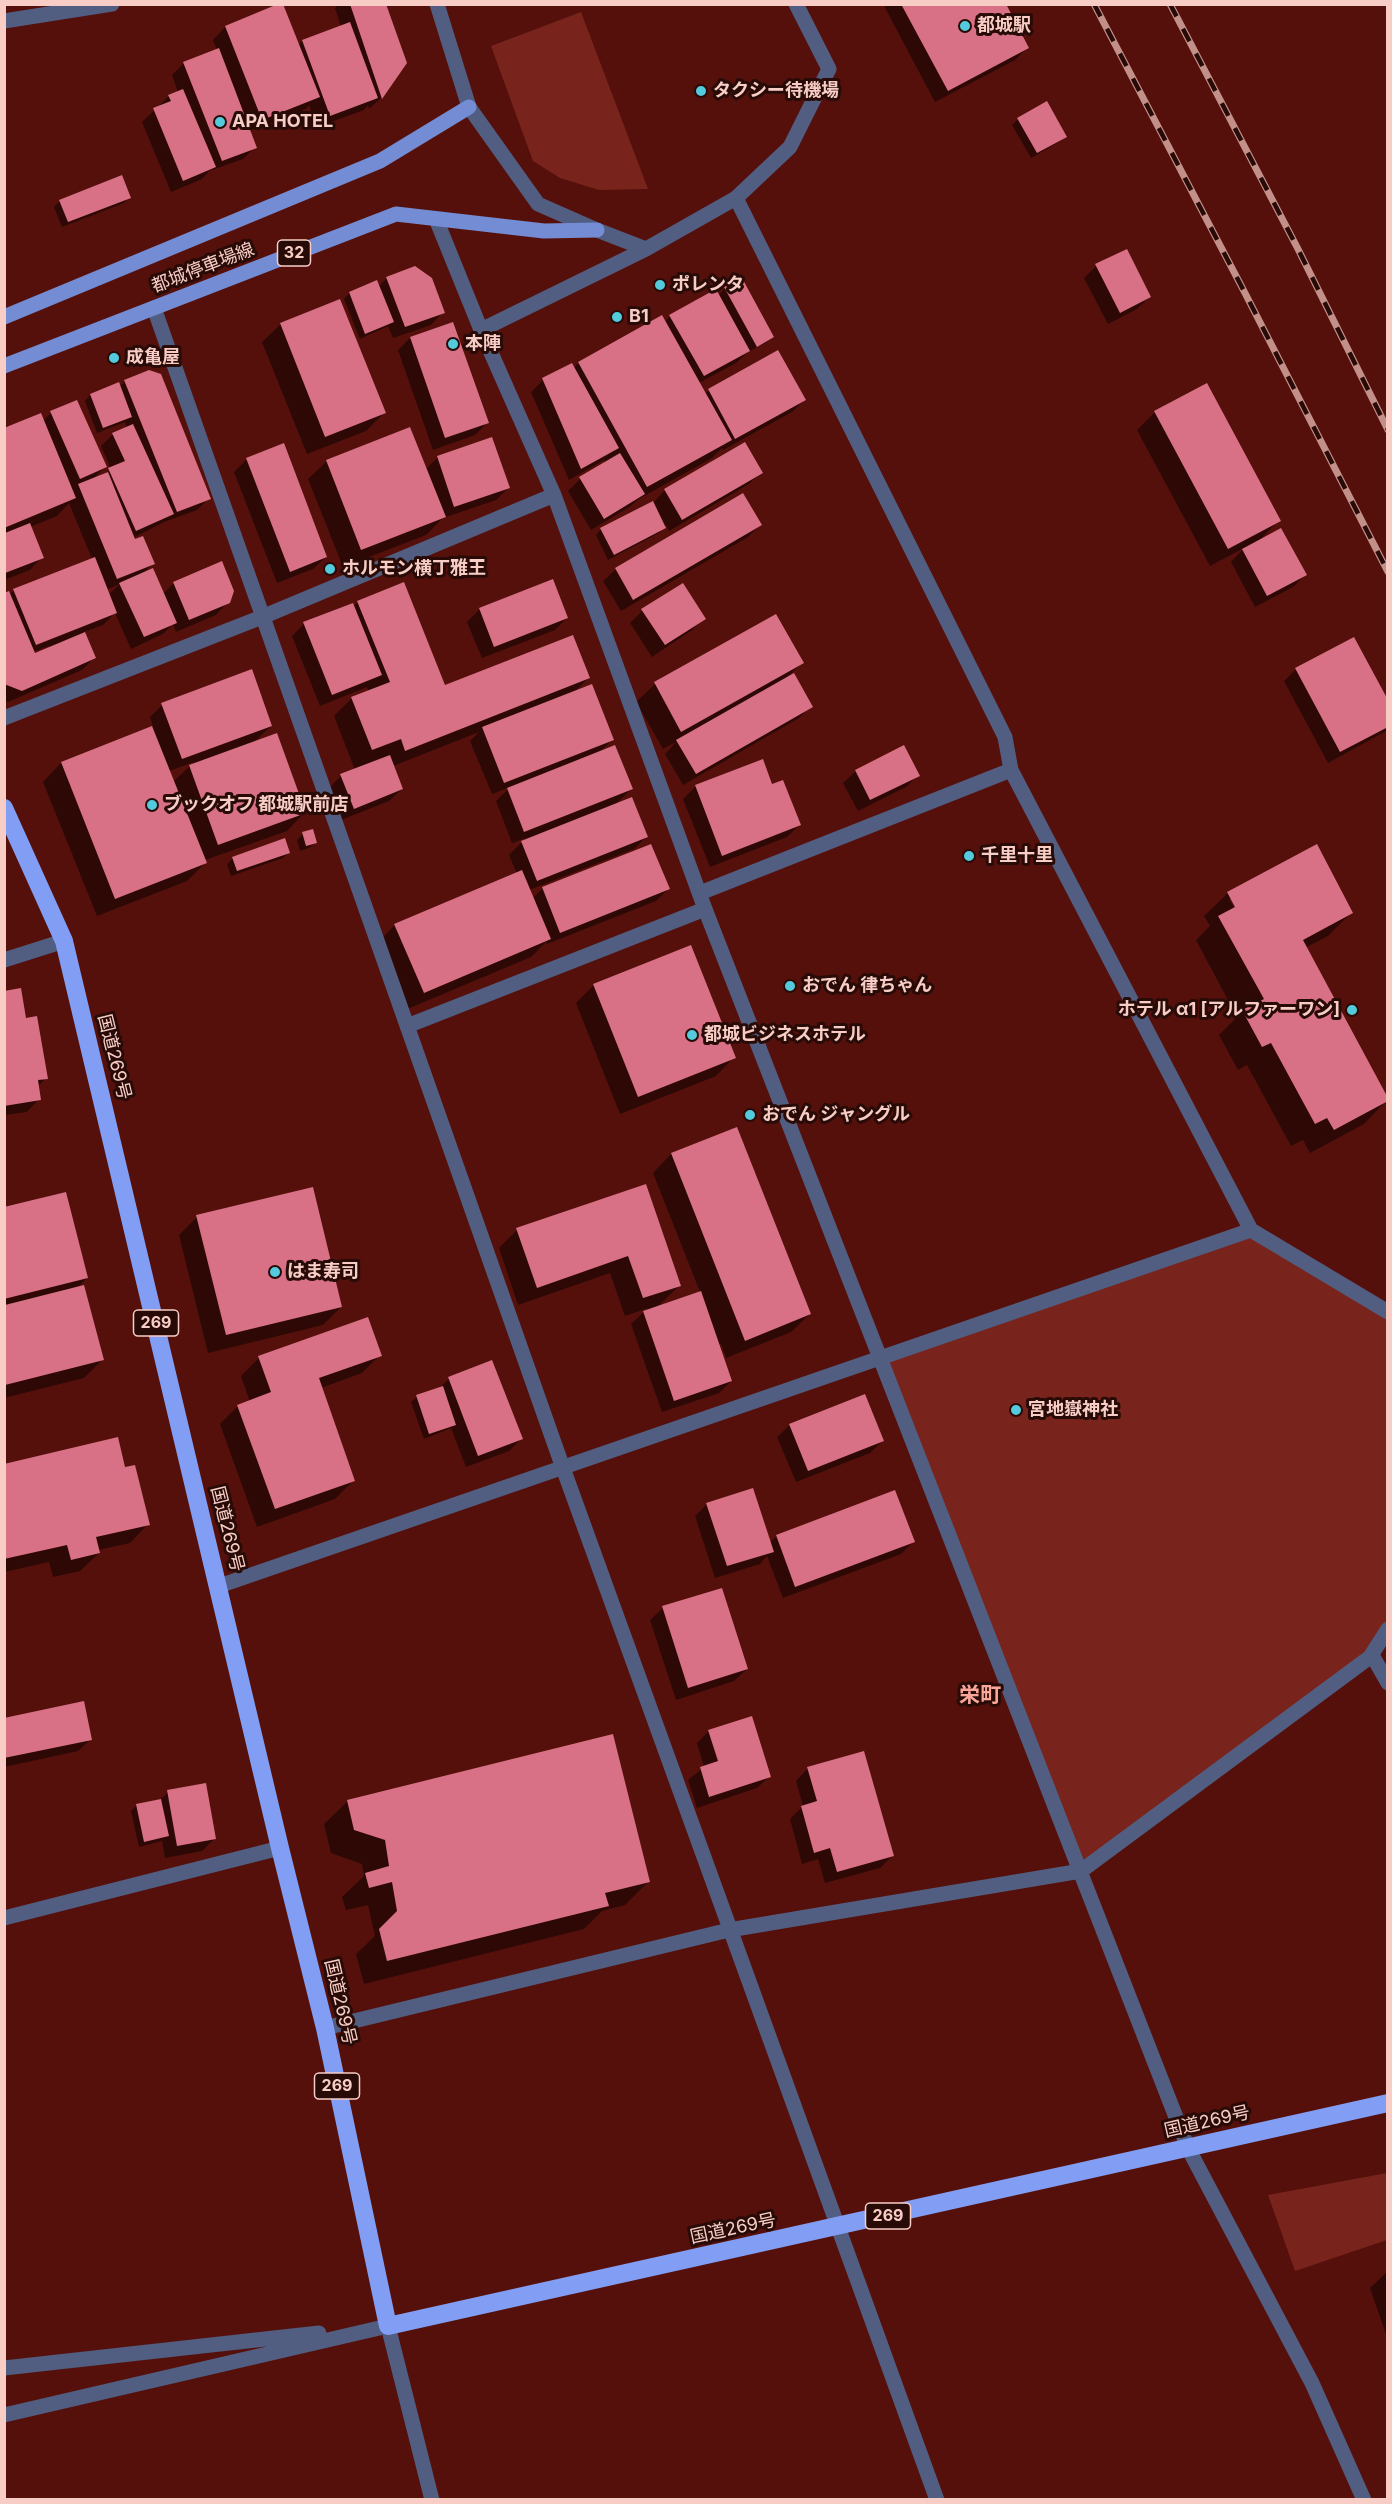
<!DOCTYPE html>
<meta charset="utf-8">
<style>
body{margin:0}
#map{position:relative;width:1392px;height:2504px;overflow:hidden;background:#55100b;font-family:Inter,sans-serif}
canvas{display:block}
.frame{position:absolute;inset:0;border:6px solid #f8cdc6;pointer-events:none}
</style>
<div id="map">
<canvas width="1392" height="2504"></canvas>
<div class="frame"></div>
</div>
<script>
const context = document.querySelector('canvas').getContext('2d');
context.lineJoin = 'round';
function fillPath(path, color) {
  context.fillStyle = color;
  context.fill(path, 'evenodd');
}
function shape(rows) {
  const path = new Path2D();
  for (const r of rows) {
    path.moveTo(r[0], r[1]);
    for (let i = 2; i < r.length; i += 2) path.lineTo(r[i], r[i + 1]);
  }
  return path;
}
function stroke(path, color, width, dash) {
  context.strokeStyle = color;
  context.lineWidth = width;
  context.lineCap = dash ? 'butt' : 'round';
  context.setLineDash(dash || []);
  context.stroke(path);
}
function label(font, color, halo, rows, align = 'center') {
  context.font = font + ' Inter,"Noto Sans JP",sans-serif';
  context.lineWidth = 6;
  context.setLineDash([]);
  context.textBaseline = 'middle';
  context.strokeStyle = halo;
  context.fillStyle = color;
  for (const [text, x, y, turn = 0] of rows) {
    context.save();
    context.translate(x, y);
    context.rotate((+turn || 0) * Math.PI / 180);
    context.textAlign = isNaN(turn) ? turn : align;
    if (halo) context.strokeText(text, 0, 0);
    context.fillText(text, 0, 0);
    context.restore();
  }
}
const green = shape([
 [581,12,648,189,599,190,560,178,533,161,491,46],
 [1251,1230,1387,1312,1387,1629,1370,1657,1081,1871,881,1357],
 [1387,2173,1387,2240,1295,2271,1268,2195]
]);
const shadow = shape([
 [339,4,384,4,405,63,381,98,369,109,368,105,364,110,317,127,309,105,306,109,249,131,255,147,243,159,209,171,202,179,171,192,142,122,169,96,178,92,172,75,184,63,217,50,213,40,225,27,282,5,298,46,302,41,341,27,335,8],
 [883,4,1005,4,1027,48,1015,60,935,102],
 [1018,119,1065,136,1059,142,1031,158,1012,125],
 [129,197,124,203,62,227,54,207,60,201],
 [1096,266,1149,297,1137,309,1108,324,1084,278],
 [387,278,443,312,431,325,393,338,388,326,360,339,344,299,349,293,378,287],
 [725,288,772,336,767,342,750,351,750,350,736,363,699,383,705,394,709,390,804,400,792,412,723,450,722,448,712,458,637,500,631,506,591,530,568,491,580,479,606,463,604,460,569,480,531,392,543,380,573,368,579,363,665,322,670,316,718,296],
 [281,324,384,413,366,431,307,454,262,342],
 [410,338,487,423,475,435,433,450,398,350],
 [125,381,209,498,197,510,164,522,133,538,153,564,143,573,163,594,174,583,228,602,216,615,176,632,173,624,163,634,131,649,115,613,103,625,84,632,94,658,82,670,8,702,4,701,4,595,9,595,14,590,92,559,69,503,57,516,30,527,42,557,30,570,4,580,4,430,43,421,51,413,105,467,92,480,103,475,111,469,101,446,113,434,127,428,125,422,97,433,85,401,90,395,118,384,119,387],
 [120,584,108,595,106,590],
 [49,646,50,649,35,655,33,652],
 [1155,412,1279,520,1259,541,1305,575,1293,587,1255,607,1231,562,1244,548,1210,566,1137,430],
 [438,457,508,488,496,500,443,518,426,535,343,567,308,479,327,461,425,470],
 [247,459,326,557,313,569,277,583,234,472],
 [761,472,749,484,669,531,666,525,659,533,608,560,596,535,601,529,654,502,665,490],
 [760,525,748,537,621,611,603,581,616,569],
 [358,602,444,687,588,678,574,693,612,740,598,754,631,789,614,806,646,837,634,849,529,890,532,899,542,889,651,846,668,889,656,901,547,944,546,942,531,957,405,1010,377,943,395,925,517,874,509,855,526,838,512,843,496,801,510,787,492,794,470,741,479,732,393,766,402,789,389,801,341,820,329,788,341,776,355,770,334,716,352,698,369,692,367,687,320,706,292,636,304,624,353,607],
 [480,609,567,618,555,630,482,658,467,622],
 [642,611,704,618,692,630,652,657,630,623],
 [775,616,802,663,787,677,811,706,799,718,683,785,665,754,676,742,663,749,636,702,655,684],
 [1296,669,1388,703,1388,730,1328,763,1284,681],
 [162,705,271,726,253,743,305,812,287,831,205,860,205,863,187,881,97,916,43,782,61,763,153,727,150,717],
 [194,762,173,782,169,771],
 [903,747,918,775,906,787,858,811,843,783,856,771],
 [696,786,799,825,787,837,710,867,683,799],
 [303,834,315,843,309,848,300,851,297,840],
 [289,852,283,858,231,876,227,864,233,858],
 [1228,893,1351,913,1328,936,1305,948,1387,1100,1364,1124,1310,1153,1303,1140,1291,1146,1247,1065,1238,1070,1219,1035,1237,1017,1196,940,1210,926,1204,916],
 [1229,899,1233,899,1238,914],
 [594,985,734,1057,716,1076,620,1114,576,1003],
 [4,992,46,1078,37,1087,39,1099,27,1112,4,1115],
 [736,1129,810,1314,791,1332,726,1358,721,1344,718,1345,731,1381,719,1393,662,1412,631,1324,648,1308,625,1316,610,1273,518,1305,499,1248,517,1230,645,1186,679,1286,657,1307,700,1292,653,1173,671,1154],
 [4,1209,87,1278,76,1289,102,1360,84,1378,4,1398],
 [197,1217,341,1307,323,1325,208,1353,179,1235],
 [380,1355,362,1373,321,1388,353,1481,335,1499,257,1527,220,1424,238,1406,250,1402,241,1376,259,1358],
 [491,1362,521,1439,509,1451,466,1467,451,1428,424,1439,411,1402,417,1397,438,1389,449,1379],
 [790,1425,882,1441,870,1453,796,1482,777,1437],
 [4,1465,124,1469,148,1524,130,1543,98,1550,99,1553,80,1571,53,1577,49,1562,4,1572],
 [707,1504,769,1543,777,1536,913,1542,901,1554,783,1598,767,1556,760,1564,715,1578,695,1516],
 [663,1608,747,1669,734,1681,676,1700,650,1620],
 [4,1720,91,1739,78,1751,4,1767],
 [709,1731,770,1776,757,1788,697,1808,688,1780,704,1767,697,1743],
 [808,1768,892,1856,880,1868,825,1883,818,1859,802,1864,790,1819,803,1806,796,1781],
 [168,1792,214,1839,202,1851,165,1858,162,1841,139,1847,131,1811,137,1805,159,1801],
 [348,1801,648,1882,625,1905,602,1911,584,1929,364,1984,356,1954,375,1936,368,1905,346,1910,342,1897,364,1876,362,1864,331,1853,324,1824],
 [1388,2271,1388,2340,1370,2288]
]);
const building = shape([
 [278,4,283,4,320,97,262,120,225,26],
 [350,4,386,4,407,63,382,99],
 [901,4,1006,4,1029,48,948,91],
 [350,22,378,98,330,116,302,40],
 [219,48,257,148,222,161,183,62],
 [183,89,216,167,183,181,153,108,171,101,168,95],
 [1047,101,1067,137,1037,153,1017,118],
 [122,175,131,198,68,222,59,200],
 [1127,249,1151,297,1120,313,1095,264],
 [415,266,432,278,445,313,405,327,386,277],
 [742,278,774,337,757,347,724,287],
 [377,280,394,322,365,334,349,292],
 [716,289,750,351,704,376,669,315],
 [340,299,386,413,325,437,280,323],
 [662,315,732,440,647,487,578,362],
 [453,322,489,423,445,438,410,337],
 [778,350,806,400,735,439,708,389],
 [572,363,619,448,581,469,542,378],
 [149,370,161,374,211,499,177,512,124,380],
 [119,382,132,417,103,428,90,394],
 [1207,383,1281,521,1228,549,1154,411],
 [77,400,107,467,80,479,50,411],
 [41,413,76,498,4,528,4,428],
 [133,424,174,514,136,531,108,468,125,461,112,433],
 [410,427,446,517,361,550,326,460],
 [492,437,510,488,454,507,437,456],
 [745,442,763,473,682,520,664,489],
 [284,443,327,557,290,572,246,458],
 [620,453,645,494,604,519,579,477],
 [108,472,135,539,143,536,155,564,117,579,78,484],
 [743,493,762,525,633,600,615,568],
 [653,501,666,528,614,555,600,528],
 [30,523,44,558,5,573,5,533],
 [1281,528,1307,575,1267,596,1242,549],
 [95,557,117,613,36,645,13,589],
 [222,561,234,591,230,603,189,620,173,582],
 [153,568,177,623,144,637,119,583],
 [553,579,568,618,494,647,479,608],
 [404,582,445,685,573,635,590,678,405,751,401,739,372,750,351,697,390,682,357,601],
 [683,583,706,619,665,645,641,609],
 [9,591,35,653,85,632,96,658,22,691,4,684,4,593],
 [353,603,382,675,332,695,303,622],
 [776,614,804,663,681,732,654,682],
 [1354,637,1388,700,1388,727,1340,752,1295,668],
 [252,669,272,726,182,759,161,703],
 [794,673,813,707,696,774,676,740],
 [592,684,614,740,504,783,482,727],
 [152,726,207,863,115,899,61,762],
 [277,733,306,813,218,845,189,765],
 [615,745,633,789,524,832,507,788],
 [904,745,920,776,870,800,855,770],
 [390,755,403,789,354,809,340,774],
 [763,759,772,784,783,780,801,825,722,856,695,785],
 [632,797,648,837,537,881,521,841],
 [313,829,317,843,306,846,302,832],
 [285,838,290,853,237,871,232,857],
 [651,844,670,889,560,933,542,887],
 [1317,844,1353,913,1303,940,1388,1098,1388,1101,1334,1130,1327,1118,1315,1124,1271,1043,1262,1047,1242,1010,1264,999,1218,916,1235,907,1227,892],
 [522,870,551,939,424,993,394,924],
 [691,945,736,1058,638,1097,593,984],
 [21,988,26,1018,37,1016,48,1079,38,1080,41,1100,4,1106,4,991],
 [737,1127,811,1314,745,1341,671,1153],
 [646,1184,681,1286,643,1298,628,1256,537,1288,516,1228],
 [313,1187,342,1307,226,1335,196,1215],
 [66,1192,88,1278,4,1299,4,1207],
 [84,1285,104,1360,5,1385,5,1305],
 [701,1291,732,1381,674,1401,643,1311],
 [368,1317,382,1356,319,1378,355,1481,275,1509,237,1405,271,1392,258,1356],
 [492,1360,523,1439,478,1456,448,1377],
 [443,1386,456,1425,429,1434,416,1395],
 [865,1394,884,1441,808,1471,789,1424],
 [118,1437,125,1467,135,1465,150,1525,96,1537,100,1553,71,1560,67,1545,4,1559,4,1464],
 [753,1488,774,1552,727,1566,706,1503],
 [895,1490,915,1542,795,1587,776,1535],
 [722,1588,748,1669,688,1688,662,1606],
 [84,1701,92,1740,4,1758,4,1718],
 [752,1716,771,1777,709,1797,700,1767,718,1761,708,1730],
 [613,1734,650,1882,605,1893,609,1906,387,1961,379,1929,397,1911,392,1882,369,1888,365,1873,389,1866,385,1840,354,1830,347,1800],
 [864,1751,894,1856,837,1872,830,1848,814,1853,801,1806,817,1801,807,1767],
 [206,1783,216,1839,177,1846,167,1790],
 [161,1799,169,1836,144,1842,136,1804]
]);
const minor = shape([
 [437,4,469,107,538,204,597,230,646,249,736,198,790,147,829,69,796,4],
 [4,21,112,4],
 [736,198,1005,737,1011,770,1251,1230,1388,1312],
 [436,219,481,330,554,495,705,909,1188,2148,1312,2383,1364,2500],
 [154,308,563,1468,937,2500],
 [481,330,646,249],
 [4,718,262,617,554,495],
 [700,893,1011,770],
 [4,960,64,941],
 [407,1026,705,909],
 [219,1586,1251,1230],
 [1372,1655,1388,1683],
 [4,1918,280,1848],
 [325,2028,729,1930,1081,1871,1370,1657,1388,1629],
 [388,2326,432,2500],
 [4,2368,319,2333],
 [4,2415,388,2326]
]);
const major = shape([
 [4,317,380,161,469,107],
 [4,366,396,214,544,231,597,230]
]);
const highway = shape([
 [4,808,64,941,280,1848,325,2028,388,2326,1388,2103]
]);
const rail = shape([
 [1094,4,1246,295,1388,572],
 [1170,4,1298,249,1388,430]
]);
const markers = [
 [965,26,6,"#54cadd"],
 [701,91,6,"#54cadd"],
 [220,122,6,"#54cadd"],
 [660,285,6,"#54cadd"],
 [617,317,6,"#54cadd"],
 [453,344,6,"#54cadd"],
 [114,358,6,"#54cadd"],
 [330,569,6,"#54cadd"],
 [152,805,6,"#54cadd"],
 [969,856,6,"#54cadd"],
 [790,986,6,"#54cadd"],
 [1352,1010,6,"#54cadd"],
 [692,1035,6,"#54cadd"],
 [750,1115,6,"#54cadd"],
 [275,1272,6,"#54cadd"],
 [1016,1410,6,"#54cadd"]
];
const shields = [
 [294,253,33],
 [156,1323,45],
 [337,2086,45],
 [888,2216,45]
];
const shieldNames = [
 ["32",294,253],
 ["269",156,1323],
 ["269",337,2086],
 ["269",888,2216]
];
const poiNames = [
 ["都城駅",977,26],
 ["タクシー待機場",713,91],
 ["APA HOTEL",232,122],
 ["ポレンタ",672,285],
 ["B1",629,317],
 ["本陣",465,344],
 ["成亀屋",126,358],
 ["ホルモン横丁雅王",342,569],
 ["ブックオフ 都城駅前店",164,805],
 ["千里十里",981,856],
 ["おでん 律ちゃん",802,986],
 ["ホテル α1 [アルファーワン]",1340,1010,"right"],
 ["都城ビジネスホテル",704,1035],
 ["おでん ジャングル",762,1115],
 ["はま寿司",287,1272],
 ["宮地嶽神社",1028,1410]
];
const streetNames = [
 ["都城停車場線",203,268,-21],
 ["国道269号",114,1057,76],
 ["国道269号",227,1529,76],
 ["国道269号",340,2002,77],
 ["国道269号",1207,2122,-13],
 ["国道269号",733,2229,-12]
];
const quarterNames = [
 ["栄町",980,1696]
];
fillPath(green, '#78241c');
fillPath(shadow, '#0007');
fillPath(building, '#d87185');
stroke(minor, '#515e81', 15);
stroke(major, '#748cd3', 15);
stroke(highway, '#829ef4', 18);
stroke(rail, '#c38f89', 7);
stroke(rail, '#280b07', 4.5, [14]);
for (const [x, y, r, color] of markers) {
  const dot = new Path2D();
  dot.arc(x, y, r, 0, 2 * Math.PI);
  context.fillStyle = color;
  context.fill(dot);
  stroke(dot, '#280b07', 2);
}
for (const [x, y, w] of shields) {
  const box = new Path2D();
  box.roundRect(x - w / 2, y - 13, w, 26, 4.5);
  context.fillStyle = '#280b07';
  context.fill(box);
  stroke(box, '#f8cdc6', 1.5);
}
label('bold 16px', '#f8cdc6', null, shieldNames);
label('bold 18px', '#f8cdc6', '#280b07', poiNames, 'left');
label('18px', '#f8cdc6', '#280b07', streetNames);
label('bold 21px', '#faa79a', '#280b07', quarterNames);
</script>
